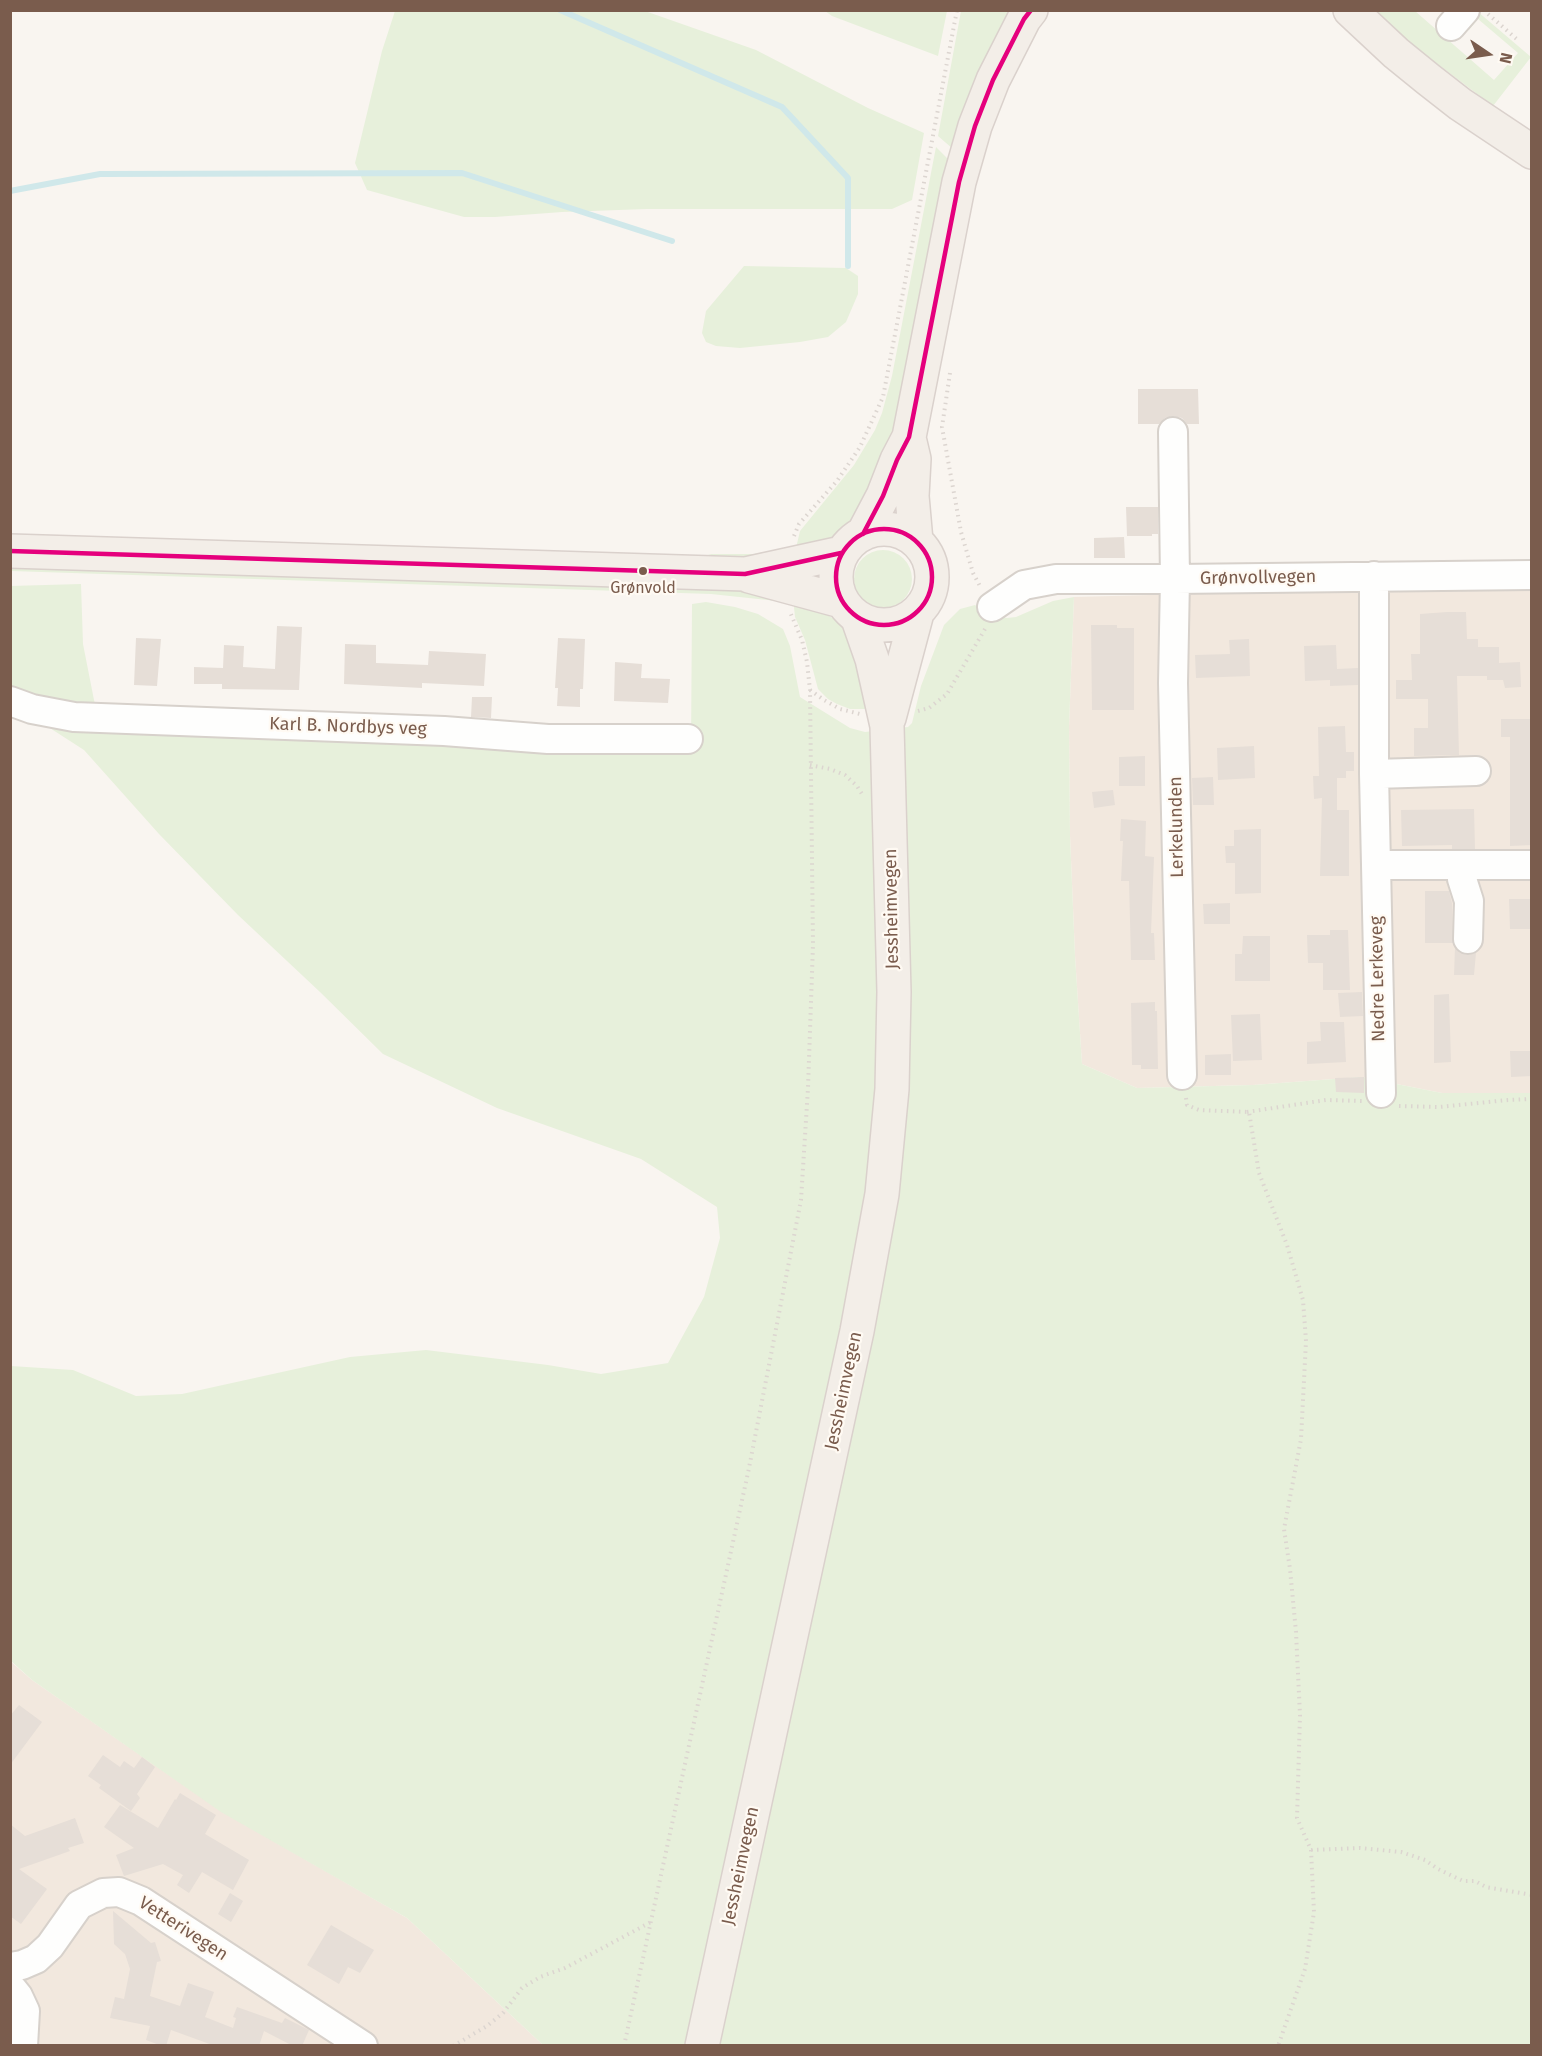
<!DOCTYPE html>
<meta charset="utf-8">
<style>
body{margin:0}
#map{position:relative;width:1542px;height:2056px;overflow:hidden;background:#f9f5f0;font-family:"Fira Sans",sans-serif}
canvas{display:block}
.frame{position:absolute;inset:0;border:12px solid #7a5c4d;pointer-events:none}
.north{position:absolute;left:1458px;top:24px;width:60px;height:60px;-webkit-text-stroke:4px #fffaf3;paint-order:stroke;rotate:103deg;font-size:16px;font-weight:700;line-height:24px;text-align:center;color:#7a5c4d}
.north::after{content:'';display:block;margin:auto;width:21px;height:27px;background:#7a5c4d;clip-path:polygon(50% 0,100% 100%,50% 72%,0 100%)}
</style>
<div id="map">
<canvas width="1542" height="2056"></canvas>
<div class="frame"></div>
<div class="north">N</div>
</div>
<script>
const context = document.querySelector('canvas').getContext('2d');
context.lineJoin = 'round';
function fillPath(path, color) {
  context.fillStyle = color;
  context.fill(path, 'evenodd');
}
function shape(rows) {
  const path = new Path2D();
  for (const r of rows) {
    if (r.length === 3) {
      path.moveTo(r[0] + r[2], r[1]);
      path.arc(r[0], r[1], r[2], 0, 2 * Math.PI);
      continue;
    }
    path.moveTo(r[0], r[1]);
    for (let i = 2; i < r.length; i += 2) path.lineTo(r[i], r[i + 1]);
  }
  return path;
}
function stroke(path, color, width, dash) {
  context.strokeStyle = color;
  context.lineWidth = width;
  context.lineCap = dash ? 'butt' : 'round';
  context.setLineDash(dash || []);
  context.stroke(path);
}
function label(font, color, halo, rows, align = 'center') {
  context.font = font + ' "Fira Sans",sans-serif';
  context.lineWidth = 4.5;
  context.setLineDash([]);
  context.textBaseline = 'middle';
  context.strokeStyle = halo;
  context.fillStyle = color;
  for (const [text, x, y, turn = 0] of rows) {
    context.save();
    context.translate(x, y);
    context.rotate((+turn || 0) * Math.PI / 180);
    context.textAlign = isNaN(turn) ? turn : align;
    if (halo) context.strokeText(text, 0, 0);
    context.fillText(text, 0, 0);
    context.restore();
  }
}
const residential = shape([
 [1531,589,1531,1093,1442,1093,1361,1077,1253,1085,1137,1088,1082,1064,1075,956,1070,836,1069,726,1074,597,1340,590],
 [10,1661,32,1680,221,1811,407,1918,543,2045,11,2045]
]);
const green = shape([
 [395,11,645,11,756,50,868,108,924,133,912,200,892,209,647,209,562,212,495,217,464,217,367,190,355,163,382,51],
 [825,11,947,11,938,56,832,16],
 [961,11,1013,11,953,149,938,136],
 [1374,11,1415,11,1494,80,1518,53,1478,19,1469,30,1467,23,1477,11,1531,57,1493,106,1419,50],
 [936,147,948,159,916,313,894,432,861,511,847,527,827,543,796,548,800,531,854,465,875,430,882,413,892,376],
 [744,266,846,268,858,276,858,294,846,322,828,337,800,342,740,348,716,346,706,342,702,333,706,311],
 [780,549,785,552,728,560,708,554,754,554],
 [883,579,29],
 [11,562,705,585,761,592,777,601,711,594,11,571],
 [81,584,83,644,94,700,102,726,691,748,692,604,706,602,735,607,758,614,783,629,790,646,800,697,850,728,865,732,908,727,912,723,921,686,944,625,960,609,975,605,985,613,1007,618,1016,617,1053,601,1074,597,1069,726,1070,836,1075,956,1082,1064,1137,1088,1253,1085,1361,1077,1442,1093,1531,1093,1531,2045,543,2045,407,1918,221,1812,32,1680,11,1661,11,1366,73,1370,136,1396,182,1394,350,1357,426,1350,548,1365,601,1374,668,1363,704,1297,720,1238,717,1207,641,1159,497,1108,383,1054,320,992,238,915,159,834,84,750,11,703,10,586],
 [793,598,835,619,852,636,867,709,850,709,837,704,828,699,818,689,805,640,795,617]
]);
const stream = shape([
 [560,10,782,107,848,178,848,266],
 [10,191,100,174,462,173,672,241]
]);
const building = shape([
 [1138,389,1198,389,1199,424,1187,424,1182,418,1173,416,1165,418,1159,424,1138,424],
 [1126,507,1158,507,1158,534,1152,534,1152,536,1127,536],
 [1124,537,1125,558,1094,558,1094,538],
 [1447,612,1466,612,1467,639,1478,639,1478,647,1499,647,1499,663,1520,662,1521,687,1505,688,1503,680,1487,680,1487,676,1457,676,1459,755,1414,756,1414,728,1428,728,1428,699,1396,699,1396,680,1412,680,1411,654,1420,654,1420,614],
 [1091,625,1117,625,1117,628,1134,628,1134,710,1092,710],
 [277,626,302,627,299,690,225,689,222,689,222,684,194,684,194,667,223,668,224,645,244,646,243,667,275,669],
 [136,638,161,639,157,686,134,685],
 [558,638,585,639,583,689,580,689,580,707,557,706,558,688,555,688],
 [1249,639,1250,676,1196,678,1195,655,1230,654,1229,640],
 [345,644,376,645,376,663,428,665,429,651,486,654,484,686,422,683,422,688,344,684],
 [1336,645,1337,669,1358,668,1358,685,1330,686,1330,680,1305,681,1304,646],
 [615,662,642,664,641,678,670,679,668,703,614,701],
 [472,697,492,697,491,718,471,717],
 [1501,719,1532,719,1532,845,1510,846,1510,737,1501,737],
 [1345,726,1346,752,1354,752,1354,771,1346,771,1346,778,1337,778,1337,810,1349,810,1349,876,1320,876,1322,798,1314,799,1313,776,1319,776,1318,727],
 [1254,746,1255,778,1218,780,1217,748],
 [1145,756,1145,786,1119,786,1119,757],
 [1213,777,1214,805,1193,805,1192,778],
 [1113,790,1115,805,1094,808,1092,792],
 [1474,809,1475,849,1452,849,1452,845,1402,846,1401,810],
 [1121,819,1146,821,1145,856,1154,857,1151,933,1154,933,1155,960,1131,960,1129,881,1121,881,1123,841,1120,841],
 [1261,829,1261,893,1235,894,1235,863,1226,863,1225,846,1234,846,1234,830],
 [1425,891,1449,891,1452,903,1453,943,1425,943],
 [1509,899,1532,899,1532,929,1510,929],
 [1230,903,1230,924,1204,924,1203,904],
 [1330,930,1348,930,1350,990,1323,990,1323,963,1308,963,1307,935,1330,935],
 [1243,936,1270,936,1270,981,1235,981,1235,954,1242,954],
 [1455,948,1460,953,1467,955,1476,953,1474,975,1454,975],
 [1362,992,1363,1016,1340,1017,1338,993],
 [1449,994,1451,1062,1434,1063,1434,995],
 [1155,1002,1155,1011,1157,1011,1158,1069,1141,1069,1141,1065,1132,1065,1131,1003],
 [1260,1014,1262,1060,1233,1061,1231,1015],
 [1320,1022,1344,1022,1346,1062,1307,1064,1307,1042,1321,1041],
 [1510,1051,1532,1051,1532,1076,1511,1077],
 [1231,1054,1231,1075,1205,1075,1205,1055],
 [1364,1077,1364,1093,1336,1092,1335,1078],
 [19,1705,42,1722,10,1765,10,1716],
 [103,1755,120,1767,124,1761,134,1768,142,1757,155,1767,137,1794,140,1798,131,1811,99,1788,101,1785,88,1776],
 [180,1793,216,1815,205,1834,249,1860,233,1890,202,1872,189,1893,177,1885,183,1875,163,1864,124,1876,116,1855,134,1848,104,1827,120,1805,158,1828,175,1799,176,1800],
 [75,1818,84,1843,68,1848,70,1851,19,1869,47,1889,21,1924,10,1916,10,1824,25,1836],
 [230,1893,243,1901,231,1922,218,1914],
 [113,1911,151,1943,155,1942,161,1961,157,1962,150,1996,180,2006,188,1983,214,1992,205,2017,233,2028,236,2018,233,2017,237,2007,282,2023,285,2018,309,2030,302,2046,293,2046,264,2031,259,2046,215,2046,171,2030,166,2046,162,2046,146,2040,150,2026,110,2018,115,1997,124,1999,130,1969,125,1954,114,1944],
 [331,1925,374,1950,360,1973,348,1967,339,1984,307,1965]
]);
const path = shape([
 [1488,14,1519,41],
 [950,373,942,427,961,532,973,573,981,588],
 [794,536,799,524,837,481,860,447,883,397,957,10],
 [810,690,824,700,840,709,860,714],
 [918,711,929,708,947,694,985,629],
 [810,765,830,769,845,775,857,786,862,794],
 [1186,1098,1187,1105,1199,1110,1249,1112,1259,1173,1287,1245,1303,1300,1306,1341,1301,1439,1284,1529,1290,1569,1296,1632,1300,1715,1297,1818,1311,1850,1314,1912,1305,1969,1278,2046],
 [1399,1106,1439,1107,1508,1100,1532,1099],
 [1247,1112,1326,1100,1362,1101],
 [1311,1850,1360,1848,1401,1852,1425,1860,1438,1869,1463,1881,1475,1881,1486,1887,1532,1895],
 [453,2046,487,2026,503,2013,522,1988,540,1977,565,1968,651,1922],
 [624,2046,749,1468,801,1200,808,1088,813,945,810,690,807,662,802,640,790,612]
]);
const minor = shape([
 [1451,26,1465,10],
 [1173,432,1175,579,1173,683,1182,1075],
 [1374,576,1374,774,1381,1093],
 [992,607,1024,585,1056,579,1175,579,1532,575],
 [10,701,32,709,74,717,444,731,548,739,688,739],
 [1374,774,1476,771],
 [1376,865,1532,865],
 [1461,865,1462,879,1469,901,1468,939],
 [10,1967,22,1965,36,1959,50,1946,79,1905,103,1893,119,1892,141,1901,363,2046],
 [10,1986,18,1996,25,2011,23,2046]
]);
const major = shape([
 [1350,10,1396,53,1428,79,1460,104,1532,152],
 [910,442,914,459,912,496,916,541],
 [884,577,48],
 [863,534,883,496,897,460,909,437,959,182,975,126,993,80,1024,19,1031,10],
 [10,551,745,574,841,553],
 [749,576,841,601],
 [889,718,917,613],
 [702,2046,857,1331,882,1194,892,1089,894,992,887,726,872,659,858,619]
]);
const bus1 = shape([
 [884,577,48],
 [863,534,883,496,897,460,909,437,959,182,975,126,993,80,1024,19,1031,10],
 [10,551,745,574,841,553]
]);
const markers = [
 [643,571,5,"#7a5c4d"]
];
const busNames = [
 ["Grønvold",643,589]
];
const streetNames = [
 ["Grønvollvegen",1258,578,-1],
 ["Karl B. Nordbys veg",348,727,2],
 ["Lerkelunden",1177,827,-91],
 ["Jessheimvegen",892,909,-91],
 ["Nedre Lerkeveg",1378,979,-91],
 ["Jessheimvegen",844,1391,-78],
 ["Jessheimvegen",741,1866,-78],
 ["Vetterivegen",183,1929,33]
];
fillPath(residential, '#f2e8de');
fillPath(green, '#e7f0db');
stroke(stream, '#d0e8ea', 6);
fillPath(building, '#e6ded7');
stroke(minor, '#d7d1cb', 32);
stroke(major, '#dad1cc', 36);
stroke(path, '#dcd5d0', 4, [1.5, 4.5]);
stroke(minor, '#fefefd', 28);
stroke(major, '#f3eee8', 33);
stroke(bus1, '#e5007d', 4.5);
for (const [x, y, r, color] of markers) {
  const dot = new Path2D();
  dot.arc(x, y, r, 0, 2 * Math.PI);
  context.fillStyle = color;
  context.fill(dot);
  stroke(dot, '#fffaf3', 2);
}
label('16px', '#7a5c4d', '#fffaf3', busNames);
label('18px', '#7a5c4d', '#fffaf3', streetNames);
</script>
